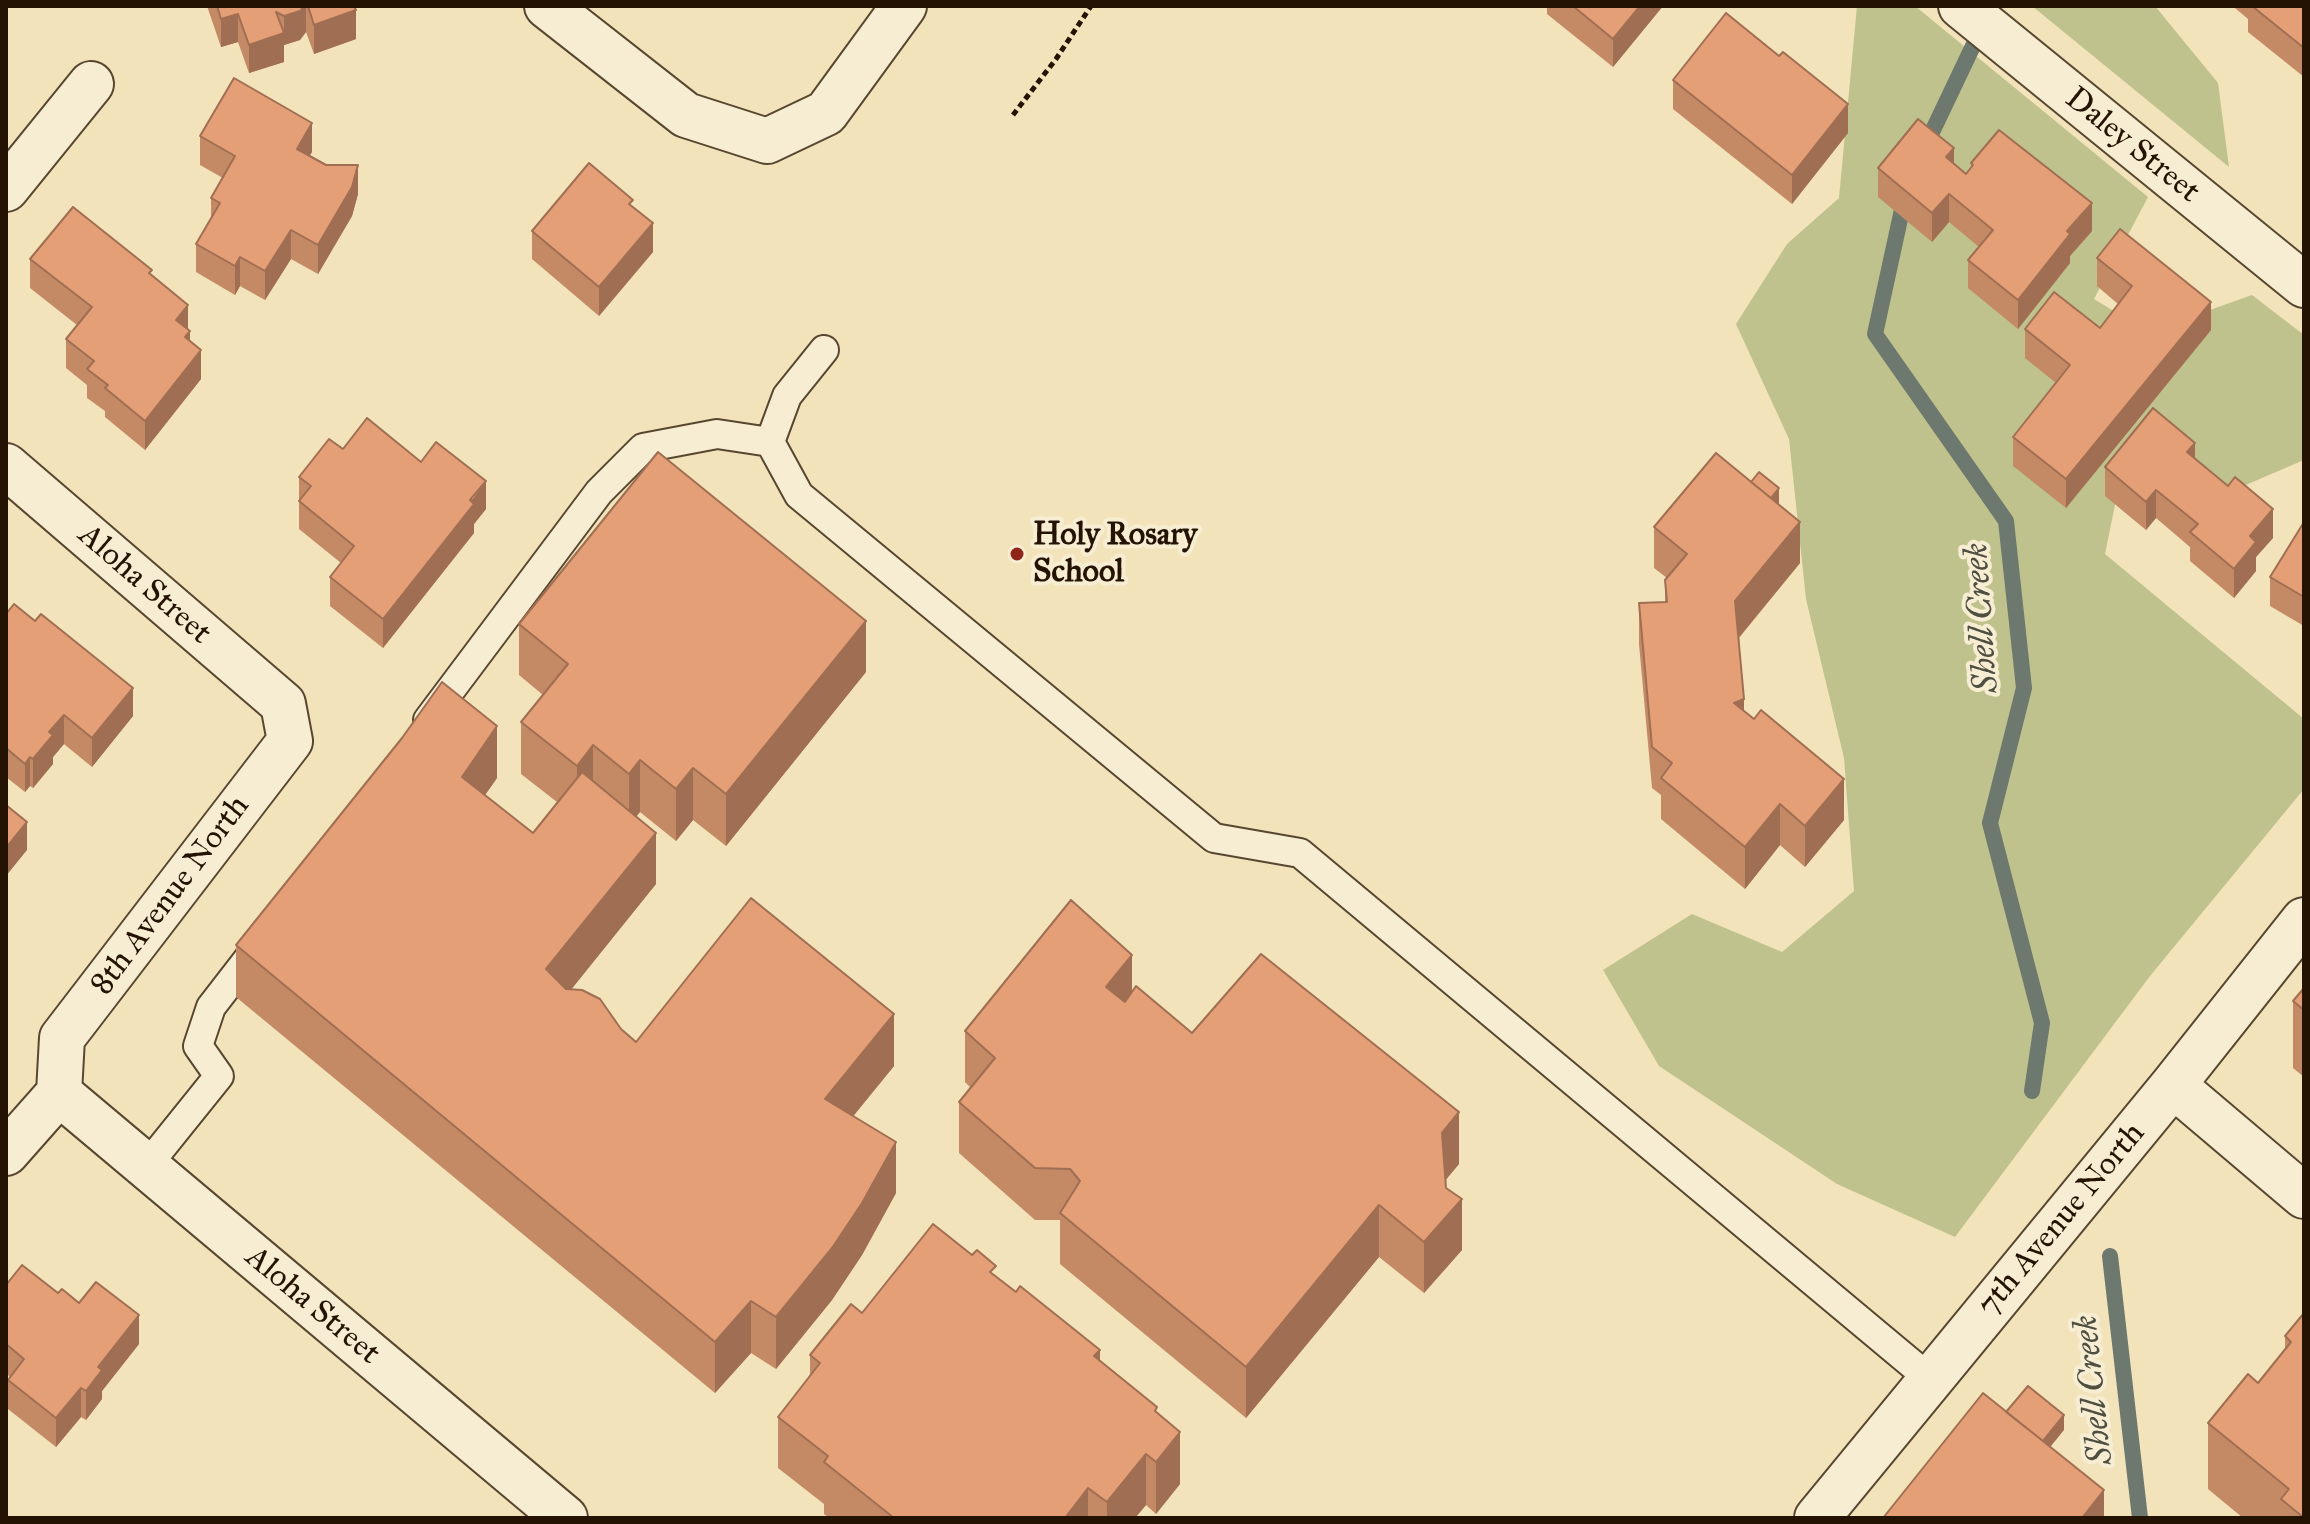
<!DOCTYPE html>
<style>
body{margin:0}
#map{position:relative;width:2310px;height:1524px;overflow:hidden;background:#f2e3ba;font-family:"IM FELL Great Primer",serif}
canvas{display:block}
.frame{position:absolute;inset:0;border:8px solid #241302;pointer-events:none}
</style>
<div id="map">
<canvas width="2310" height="1524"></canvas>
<div class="frame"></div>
</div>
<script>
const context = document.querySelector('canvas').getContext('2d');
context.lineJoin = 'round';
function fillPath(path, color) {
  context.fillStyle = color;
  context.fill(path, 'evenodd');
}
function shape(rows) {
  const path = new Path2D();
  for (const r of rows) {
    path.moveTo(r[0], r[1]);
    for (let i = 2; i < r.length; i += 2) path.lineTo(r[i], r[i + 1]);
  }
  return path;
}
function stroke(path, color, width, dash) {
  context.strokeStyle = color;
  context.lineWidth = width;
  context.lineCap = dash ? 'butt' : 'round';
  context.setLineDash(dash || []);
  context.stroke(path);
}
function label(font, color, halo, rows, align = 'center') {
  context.font = font + ' "IM FELL Great Primer",serif';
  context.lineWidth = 8;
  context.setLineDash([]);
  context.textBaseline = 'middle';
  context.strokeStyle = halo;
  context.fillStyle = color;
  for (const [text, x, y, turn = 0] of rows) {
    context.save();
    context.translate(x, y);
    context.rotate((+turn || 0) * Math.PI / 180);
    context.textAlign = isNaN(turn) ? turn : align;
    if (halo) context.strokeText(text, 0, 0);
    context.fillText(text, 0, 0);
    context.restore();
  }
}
const green = shape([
 [1857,6,1915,6,2148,197,2094,299,2148,332,2252,295,2304,335,2304,460,2241,487,2120,480,2105,554,2304,719,2304,789,2150,976,1955,1237,1837,1184,1659,1066,1603,970,1692,914,1782,952,1854,891,1844,758,1806,599,1789,439,1736,324,1787,244,1839,198],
 [2032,6,2155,6,2218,83,2229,167]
]);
const stream = shape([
 [1924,149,1973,46],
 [1905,196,1875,334,2006,521,2024,688,1990,823,2042,1023,2032,1091],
 [2110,1256,2140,1518]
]);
const path = shape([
 [1013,115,1056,59,1091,6]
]);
const service = shape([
 [824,350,787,396,770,442,799,495,1214,838,1300,853,1930,1379],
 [428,720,599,492,643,448,717,434,770,442],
 [145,1168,219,1076,198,1046,211,1007,259,945]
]);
const minor = shape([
 [547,6,686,115,767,141,826,113,904,6],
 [1961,6,2304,285],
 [6,189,91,84],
 [6,466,283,704,290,741,62,1038,59,1093],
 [2173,1085,2304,1196],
 [59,1093,565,1518],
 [6,1153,59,1093],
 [1817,1518,2173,1085,2304,920]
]);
const wall = shape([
 [207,6,354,6,356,39,314,54,306,32,300,40,284,45,284,62,249,73,238,42,221,47],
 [1547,6,1663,6,1613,67,1547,14],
 [2235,6,2304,6,2304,77,2248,32,2248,19,2235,8],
 [1673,80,1848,133,1792,204,1673,109],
 [200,136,312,152,309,156,358,194,352,216,318,274,291,259,265,300,240,286,235,295,196,272,196,244,211,218,211,198,223,178,200,165],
 [1971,163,2092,231,2070,256,2070,263,2018,329,1968,288,1968,260,1979,247,1949,222,1932,242,1878,197,1878,168,1954,164,1966,174,1971,168],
 [532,231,653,252,599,316,532,259],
 [2097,258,2211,330,2066,508,2013,466,2013,437,2056,383,2025,358,2025,329,2100,328,2118,304,2097,286],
 [30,259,152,275,188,330,190,341,201,379,145,450,105,417,105,411,87,398,87,385,66,368,66,339,77,325,30,288],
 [343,449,421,462,486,509,474,524,474,533,383,648,330,606,330,577,341,563,299,529,299,477],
 [2195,458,2273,538,2256,557,2256,571,2234,598,2190,561,2190,547,2156,518,2146,530,2105,496,2105,467],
 [1751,482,1779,503,1778,504,1800,563,1739,638,1744,711,1844,820,1805,867,1780,845,1745,889,1661,819,1661,795,1652,788,1639,644,1639,603,1665,602,1665,580,1667,578,1654,568,1654,527],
 [2304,522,2304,626,2270,606,2270,577],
 [6,614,133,716,92,767,64,744,53,757,53,764,33,788,30,786,25,792,6,777],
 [519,624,866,672,726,846,693,820,676,841,640,812,636,816,656,884,571,989,636,1042,894,1066,853,1116,896,1193,862,1255,832,1300,776,1369,751,1353,715,1393,236,997,236,945,497,778,485,795,533,833,557,802,521,774,521,722,543,695,519,675],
 [2304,988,2304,1077,2293,1068,2293,1001],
 [1132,991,1192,1033,1459,1164,1445,1181,1446,1188,1462,1250,1424,1293,1379,1257,1246,1418,1060,1264,1060,1220,1035,1220,959,1153,959,1102,970,1087,965,1082,965,1031],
 [996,1276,1100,1361,1157,1413,1180,1484,1156,1514,1146,1505,1135,1518,829,1518,824,1514,824,1504,778,1468,778,1417,810,1375,810,1355,862,1313],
 [6,1285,58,1293,79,1303,139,1344,102,1391,102,1399,86,1420,81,1417,56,1447,8,1409,8,1380,10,1377,6,1373],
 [2304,1313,2304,1518,2243,1518,2208,1489,2208,1423,2258,1383,2285,1350,2285,1336]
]);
const shadedWall = shape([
 [304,6,306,6,306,32,300,40,284,45,284,16],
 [1640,6,1663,6,1613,67,1613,39],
 [356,10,356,39,314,54,314,25],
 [238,14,238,42,221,47,221,19],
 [284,33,284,62,249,73,249,45],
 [1848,104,1848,133,1792,204,1792,175],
 [312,123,312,152,297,178,297,149],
 [1954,148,1954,177,1946,157],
 [358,165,358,194,352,216,318,274,318,245],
 [1949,194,1949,222,1932,242,1932,213],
 [2092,203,2092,231,2070,256,2070,263,2018,329,2018,300,2067,231],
 [653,223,653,252,599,316,599,287],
 [291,230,291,259,265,300,265,271],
 [240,257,240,286,235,295,235,266],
 [2211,302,2211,330,2066,508,2066,479],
 [188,305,188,333,190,331,190,360,176,320],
 [201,350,201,379,145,450,145,421],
 [2195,443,2195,472,2187,452],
 [486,481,486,509,474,524,474,533,383,648,383,619],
 [1779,488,1779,503,1759,528,1759,513],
 [2156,490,2156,518,2146,530,2146,502],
 [2273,509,2273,538,2256,557,2256,571,2234,598,2234,569,2250,536],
 [1800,522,1800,563,1735,642,1735,601],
 [866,621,866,672,726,846,726,794],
 [133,688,133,716,92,767,92,738],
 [1744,699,1744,740,1734,703],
 [64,715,64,744,53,757,53,764,33,788,33,759,49,732],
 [497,726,497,778,462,828,462,777],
 [593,745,593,797,577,817,577,766],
 [30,757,30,786,25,792,25,764],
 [640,760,640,812,629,826,629,774],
 [693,768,693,820,676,841,676,789],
 [1844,779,1844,820,1805,867,1805,826],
 [1780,804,1780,845,1745,889,1745,847],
 [27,822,27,850,6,876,6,848],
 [656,833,656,884,546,1021,546,969],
 [1132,955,1132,1006,1106,1038,1106,987],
 [894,1014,894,1066,825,1151,825,1099],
 [1459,1112,1459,1164,1442,1184,1442,1133],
 [896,1142,896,1193,862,1255,832,1300,776,1369,776,1317],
 [1462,1199,1462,1250,1424,1293,1424,1242],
 [1379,1205,1379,1257,1246,1418,1246,1367],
 [751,1301,751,1353,715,1393,715,1342],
 [139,1315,139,1344,102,1391,102,1399,86,1420,86,1391,98,1367],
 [1100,1350,1100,1401,1094,1356],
 [81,1388,81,1417,56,1447,56,1418],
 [2064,1415,2064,1430,2034,1467,2034,1452],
 [1180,1432,1180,1484,1156,1514,1156,1462],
 [1146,1454,1146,1505,1135,1518,1107,1518,1107,1502],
 [1088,1488,1088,1518,1065,1518],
 [2104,1490,2104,1518,2082,1518]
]);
const building = shape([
 [217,6,304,6,300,11,284,16,276,12,284,33,249,45,238,14,221,19,217,6],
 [308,6,354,6,356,10,314,25,308,6],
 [1573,6,1640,6,1613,39,1573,6],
 [2252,6,2304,6,2304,48,2252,6],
 [1726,13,1779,56,1783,52,1848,104,1792,175,1673,80,1726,13],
 [234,78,312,123,297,149,326,165,358,165,352,187,318,245,291,230,265,271,240,257,235,266,196,244,220,203,211,198,235,156,200,136,234,78],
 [1918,119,1954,148,1946,157,1966,174,1973,165,1971,163,1999,130,2092,203,2067,231,2070,234,2018,300,1968,260,1993,230,1949,194,1932,213,1878,168,1918,119],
 [589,163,633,200,629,204,653,223,599,287,532,231,589,163],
 [73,207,152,270,149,273,188,305,176,320,190,331,185,337,201,350,145,421,105,388,108,385,87,369,94,361,66,339,92,307,30,259,73,207],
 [2120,229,2211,302,2066,479,2013,437,2070,365,2025,329,2054,292,2100,328,2132,286,2097,258,2120,229],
 [2153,408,2195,443,2187,452,2228,486,2235,477,2273,509,2250,536,2256,542,2234,569,2190,532,2198,524,2156,490,2146,502,2105,467,2153,408],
 [367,418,421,462,436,442,486,481,470,500,474,504,383,619,330,577,354,546,299,501,311,486,299,477,329,439,343,449,367,418],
 [658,452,866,621,726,794,693,768,676,789,640,760,629,774,593,745,577,766,521,722,568,664,519,624,658,452],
 [1716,453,1800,522,1735,601,1744,699,1734,703,1754,719,1761,710,1844,779,1805,826,1780,804,1745,847,1661,778,1672,763,1652,747,1639,603,1667,602,1665,580,1687,554,1654,527,1716,453],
 [1759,472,1779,488,1771,498,1751,482,1759,472],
 [2304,522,2304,597,2270,577,2304,522],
 [14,604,35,621,41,614,133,688,92,738,64,715,49,732,53,735,33,759,30,757,25,764,6,748,6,614,14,604],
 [442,682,497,726,462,777,533,833,582,772,656,833,546,969,566,989,582,990,600,999,621,1029,636,1042,751,898,894,1014,825,1099,896,1142,862,1203,832,1248,776,1317,751,1301,715,1342,236,945,402,738,442,682],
 [6,805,27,822,6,848,6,805],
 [1071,900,1132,955,1106,987,1125,1002,1136,986,1192,1033,1261,954,1459,1112,1442,1133,1446,1188,1462,1199,1424,1242,1379,1205,1246,1367,1060,1213,1080,1181,1070,1169,1035,1168,959,1102,995,1058,965,1031,1071,900],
 [2304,988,2304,1010,2293,1001,2304,988],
 [933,1224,972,1255,977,1250,996,1266,990,1272,1016,1292,1020,1286,1100,1350,1094,1356,1157,1407,1155,1411,1180,1432,1156,1462,1146,1454,1107,1502,1088,1488,1065,1518,894,1518,824,1462,828,1456,778,1417,820,1363,810,1355,851,1304,862,1313,933,1224],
 [22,1265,58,1293,62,1289,79,1303,96,1282,139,1315,98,1367,102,1370,86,1391,81,1388,56,1418,8,1380,24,1359,6,1344,6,1285,22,1265],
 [2304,1313,2304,1518,2281,1499,2289,1489,2208,1423,2248,1374,2258,1383,2291,1342,2285,1336,2304,1313],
 [2028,1386,2064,1415,2043,1441,2006,1412,2028,1386],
 [1983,1393,2104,1490,2082,1518,1883,1518,1983,1393]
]);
const markers = [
 [1017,554,8,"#8f2418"]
];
const streetNames = [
 ["Daley Street",2132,146,39],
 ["Aloha Street",144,585,41],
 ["8th Avenue North",171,896,-53],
 ["7th Avenue North",2062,1220,-50],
 ["Aloha Street",312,1306,40]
];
const poiNames = [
 ["Holy Rosary",1033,536],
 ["School",1033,573]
];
const waterNames = [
 ["Shell Creek",1983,618,-94],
 ["Shell Creek",2095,1390,-96]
];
fillPath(green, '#bfc28c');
stroke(stream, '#6d796e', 16);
stroke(service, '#584730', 32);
stroke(minor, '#584730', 48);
stroke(path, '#241302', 5, [6, 4]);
stroke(service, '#f7edd2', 28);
stroke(minor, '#f7edd2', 44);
fillPath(wall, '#c48965');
fillPath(shadedWall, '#a06f53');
fillPath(building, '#e49f76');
stroke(building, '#a06f53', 2);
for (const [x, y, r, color] of markers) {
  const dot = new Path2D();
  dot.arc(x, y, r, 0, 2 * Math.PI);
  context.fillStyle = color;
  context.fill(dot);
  stroke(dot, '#f7edd2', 3);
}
label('32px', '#241302', '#f7edd2', streetNames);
label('bold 32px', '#241302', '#f7edd2', poiNames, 'left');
label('italic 34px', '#4e4e41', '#f7edd2', waterNames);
</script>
